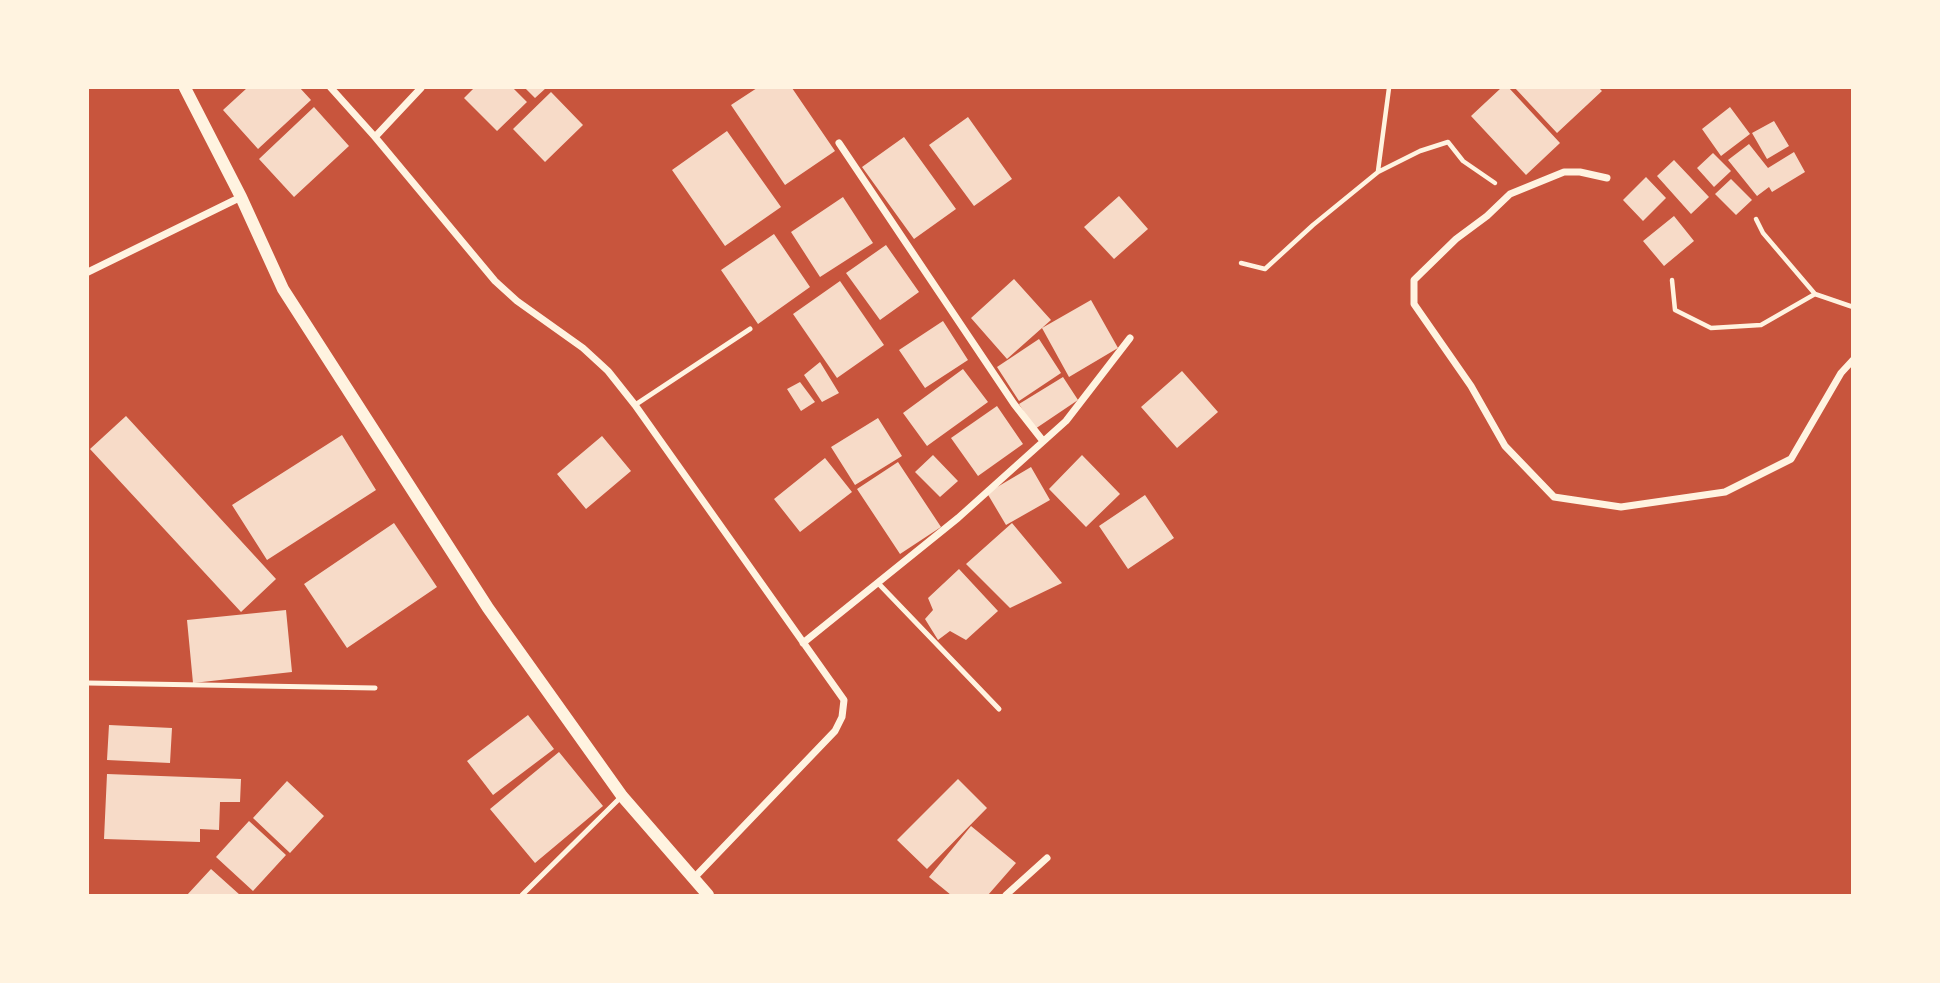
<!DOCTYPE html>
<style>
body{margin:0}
#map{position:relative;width:1940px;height:983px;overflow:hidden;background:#c8553d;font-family:"Public Sans",sans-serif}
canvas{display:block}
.frame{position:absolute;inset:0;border:89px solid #fff3e0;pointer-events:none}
</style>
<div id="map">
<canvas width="1940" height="983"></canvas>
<div class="frame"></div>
</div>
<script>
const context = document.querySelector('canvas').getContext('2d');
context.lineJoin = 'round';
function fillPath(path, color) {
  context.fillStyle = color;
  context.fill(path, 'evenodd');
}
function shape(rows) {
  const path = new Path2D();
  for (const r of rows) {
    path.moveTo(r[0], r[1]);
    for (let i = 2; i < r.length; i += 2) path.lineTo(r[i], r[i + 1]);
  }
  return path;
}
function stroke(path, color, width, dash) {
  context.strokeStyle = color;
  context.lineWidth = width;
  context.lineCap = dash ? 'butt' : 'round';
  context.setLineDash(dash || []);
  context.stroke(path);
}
const building = shape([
 [247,88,300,88,311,100,258,149,223,110],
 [474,88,513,88,527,102,497,131,464,98],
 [525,88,546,88,535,98],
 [757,88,792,88,835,151,785,185,731,105],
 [1501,88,1509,88,1560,143,1526,175,1471,116],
 [1515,88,1599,88,1602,91,1557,133],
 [551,92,583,125,545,162,513,129],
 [314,107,349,146,294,197,259,159],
 [1730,107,1750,134,1721,156,1702,129],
 [968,117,1012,179,974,206,929,145],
 [1774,121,1789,146,1767,159,1752,133],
 [727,131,781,207,725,246,672,170],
 [904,137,956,209,914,239,862,167],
 [1749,144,1768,168,1794,152,1805,172,1772,192,1769,187,1757,196,1728,160],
 [1713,153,1731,171,1714,187,1697,168],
 [1674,160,1709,197,1691,214,1657,176],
 [1646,177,1666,198,1643,221,1623,200],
 [1731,179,1752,200,1736,215,1715,194],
 [1119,196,1148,229,1114,259,1084,227],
 [843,197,873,243,820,277,791,232],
 [1674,216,1694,241,1664,266,1643,241],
 [774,234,810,287,758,324,721,270],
 [886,245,919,292,880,320,846,273],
 [1014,279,1051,320,1007,359,971,318],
 [840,281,884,345,837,378,793,314],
 [1091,300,1118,348,1069,377,1042,328],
 [943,321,968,360,925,388,899,350],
 [1039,339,1061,373,1019,401,997,367],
 [820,362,839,393,822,402,804,375],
 [963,369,988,402,927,446,903,413],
 [1182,371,1218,412,1177,448,1141,407],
 [1063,377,1078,400,1035,429,1019,404],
 [800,382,815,402,801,411,787,389],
 [997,406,1023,444,978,476,951,438],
 [126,416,276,579,241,612,90,449],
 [878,418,902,456,855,485,831,447],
 [342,435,376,490,267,560,232,505],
 [602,436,631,471,586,509,557,474],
 [933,455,958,481,940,497,915,472],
 [1082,455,1120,494,1086,527,1049,489],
 [825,458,852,492,800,532,774,499],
 [898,462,941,527,900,554,857,489],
 [1031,467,1050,500,1006,525,987,493],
 [1145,495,1174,538,1128,569,1099,526],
 [394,523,437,587,347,648,304,584],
 [1012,523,1062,583,1010,608,966,564],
 [959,569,998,611,966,640,950,631,938,640,925,619,933,610,928,598],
 [286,610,292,672,193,683,187,620],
 [528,715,554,749,493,795,467,761],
 [109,725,172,728,170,763,107,760],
 [559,752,603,806,535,863,490,809],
 [107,774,241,779,240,802,220,802,219,830,200,829,200,842,104,839],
 [958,779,987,808,927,869,897,840],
 [287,781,324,816,290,853,253,818],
 [249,821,286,855,253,891,216,857],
 [971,826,1016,863,988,895,951,895,929,877],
 [211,869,240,895,187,895]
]);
const path = shape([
 [1378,171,1389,88],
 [1756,219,1763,233,1815,294,1853,307],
 [1241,263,1265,269,1313,225,1378,172,1420,151,1448,142,1463,161,1495,183],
 [1672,280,1675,310,1711,328,1761,325,1815,294]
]);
const service = shape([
 [635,405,750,329],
 [878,583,999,709],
 [88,683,375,688],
 [522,895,622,796]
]);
const minor = shape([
 [331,88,375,137,495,281,517,301,583,348,608,371,635,405,844,700,842,717,835,731,693,879],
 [375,137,421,88],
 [839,143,1014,404,1043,441],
 [1607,178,1580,172,1564,172,1510,194,1487,216,1456,239,1414,280,1414,304,1471,386,1505,446,1554,497,1621,507,1725,492,1791,459,1841,373,1853,360],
 [88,272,241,197],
 [803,643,958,518,1066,421,1130,338],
 [1006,895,1047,858]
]);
const tertiary = shape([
 [185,88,241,197,283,289,488,608,622,796,708,895]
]);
fillPath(building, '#f7dbc8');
stroke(path, '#fff3e0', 4.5);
stroke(service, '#fff3e0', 5);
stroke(minor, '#fff3e0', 7);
stroke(tertiary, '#fff3e0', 12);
</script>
